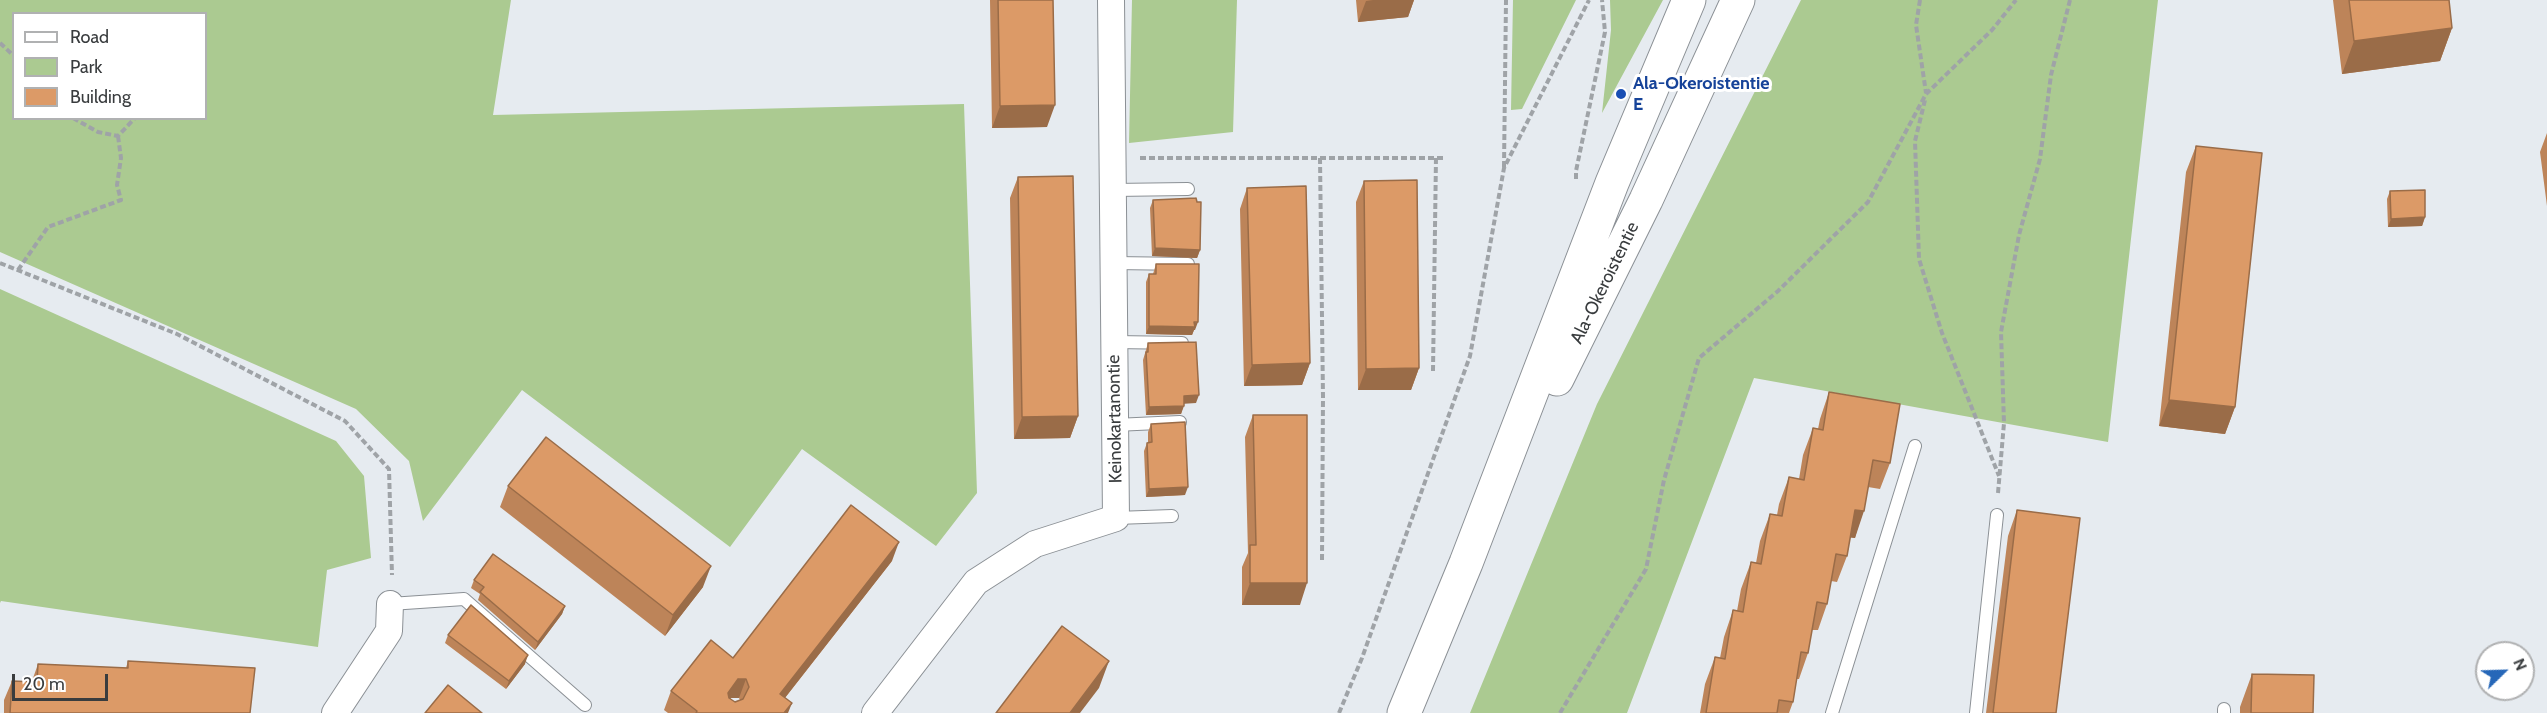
<!DOCTYPE html>
<style>
body{margin:0}
#map{position:relative;width:2547px;height:713px;overflow:hidden;background:#e6ebf0;font-family:Cabin,sans-serif}
canvas{display:block}
.legend{position:absolute;left:12px;top:12px;width:195px;height:108px;box-sizing:border-box;background:#fff;border:2px solid #b0b1b2;margin:0;padding:8px 10px;list-style:none;font-size:18px;color:#393c3e}
.legend li{display:flex;align-items:center;gap:12px;height:30px}
.legend b{width:30px;border:2px solid #b0b1b2}
.north{position:absolute;left:2475px;top:641px;width:60px;height:60px;box-sizing:border-box;background:#fff;border:2px solid #b0b1b2;border-radius:50%;rotate:67deg;font-size:16px;font-weight:700;line-height:24px;text-align:center;color:#393c3e}
.north::after{content:'';display:block;margin:auto;width:21px;height:27px;background:#2667b8;clip-path:polygon(50% 0,100% 100%,50% 72%,0 100%)}
.scale{position:absolute;left:12px;top:674px;width:96px;height:27px;box-sizing:border-box;border:3px solid #393c3e;border-top:0;padding-left:8px;font-size:18px;line-height:21px;white-space:nowrap;color:#393c3e;-webkit-text-stroke:4px #fff;paint-order:stroke}
</style>
<div id="map">
<canvas width="2547" height="713"></canvas>
<ul class="legend">
<li><b style="height:8px;background:#fff"></b>Road</li>
<li><b style="height:16px;background:#abca91"></b>Park</li>
<li><b style="height:16px;background:#dc9a67"></b>Building</li>
</ul>
<div class="north">N</div>
<div class="scale">20 m</div>
</div>
<script>
const context = document.querySelector('canvas').getContext('2d');
context.lineJoin = 'round';
function fillPath(path, color) {
  context.fillStyle = color;
  context.fill(path, 'evenodd');
}
function shape(rows) {
  const path = new Path2D();
  for (const r of rows) {
    path.moveTo(r[0], r[1]);
    for (let i = 2; i < r.length; i += 2) path.lineTo(r[i], r[i + 1]);
  }
  return path;
}
function stroke(path, color, width, dash) {
  context.strokeStyle = color;
  context.lineWidth = width;
  context.lineCap = dash ? 'butt' : 'round';
  context.setLineDash(dash || []);
  context.stroke(path);
}
function label(font, color, halo, rows, align = 'center') {
  context.font = font + ' Cabin,sans-serif';
  context.lineWidth = 6;
  context.setLineDash([]);
  context.textBaseline = 'middle';
  context.strokeStyle = halo;
  context.fillStyle = color;
  for (const [text, x, y, turn = 0] of rows) {
    context.save();
    context.translate(x, y);
    context.rotate((+turn || 0) * Math.PI / 180);
    context.textAlign = isNaN(turn) ? turn : align;
    if (halo) context.strokeText(text, 0, 0);
    context.fillText(text, 0, 0);
    context.restore();
  }
}
const green = shape([
 [0,0,511,0,493,115,964,104,977,493,936,546,802,449,730,547,522,390,423,521,409,461,356,409,0,252],
 [14,14,206,14,206,118,14,118],
 [1132,0,1237,0,1233,132,1129,143],
 [1513,0,1576,0,1522,109,1511,110],
 [1610,0,1663,0,1602,113,1611,30],
 [1801,0,2158,0,2108,442,1754,378,1627,713,1470,713,1597,404],
 [0,289,336,441,364,476,371,558,327,570,318,647,1,601,0,603]
]);
const path = shape([
 [1920,0,1916,25,1926,93],
 [0,43,14,56],
 [1925,100,1915,141,1919,259,1942,333,1999,476],
 [73,118,98,132,118,136,135,118],
 [1140,158,1446,158],
 [1320,158,1323,397,1322,562],
 [1504,167,1506,0],
 [1576,179,1576,171,1605,32,1602,0],
 [0,263,177,334,345,421,389,469,392,575],
 [18,270,48,227,121,200,117,185,121,158,118,136],
 [1433,371,1436,157],
 [1998,493,2004,423,2001,332,2019,235,2040,159,2051,75,2070,0],
 [1339,713,1362,658,1470,356,1504,168,1589,0],
 [1560,713,1646,569,1664,480,1699,358,1778,291,1868,202,1926,94,1992,30,2016,0]
]);
const service = shape([
 [1113,190,1188,189],
 [1114,263,1188,264],
 [1115,342,1182,343],
 [1115,425,1180,422],
 [1116,518,1172,516],
 [390,604,464,599,585,705],
 [1832,713,1915,446],
 [1976,713,1997,515],
 [2224,713,2224,709]
]);
const minor = shape([
 [335,713,389,631,390,604],
 [875,713,976,582,1035,544,1116,518,1111,0]
]);
const primary = shape([
 [1557,379,1646,200,1738,0],
 [1404,713,1466,563,1612,183,1689,0]
]);
const wall = shape([
 [990,0,1053,0,1047,127,992,128],
 [1356,0,1414,0,1408,17,1358,22],
 [2333,0,2449,0,2452,28,2440,61,2342,74],
 [2547,133,2547,206,2540,152],
 [2196,146,2235,407,2225,434,2159,426,2186,172],
 [1018,177,1078,416,1070,438,1014,439,1010,198],
 [1364,181,1419,368,1411,390,1358,390,1356,202],
 [1247,188,1310,363,1302,385,1244,386,1240,209],
 [2390,191,2425,217,2422,226,2388,227,2387,199],
 [1153,200,1200,250,1197,258,1152,256,1150,208],
 [1156,264,1195,330,1194,330,1192,335,1146,334,1146,282,1149,274,1153,274],
 [1148,343,1196,403,1184,403,1181,414,1146,415,1143,360],
 [1829,392,1890,463,1880,489,1868,487,1855,538,1850,537,1847,556,1837,582,1831,581,1827,604,1818,630,1812,630,1808,653,1799,679,1796,679,1793,702,1789,713,1700,713,1705,684,1715,657,1720,658,1724,637,1733,610,1737,611,1741,589,1751,562,1756,563,1760,541,1770,514,1777,515,1779,504,1789,477,1799,479,1803,455,1813,428,1818,429,1820,419],
 [1253,415,1300,605,1242,605,1242,567,1248,553,1245,437],
 [1151,424,1185,495,1146,497,1144,451,1147,443,1148,443,1148,432],
 [508,486,703,587,665,636,500,507],
 [2017,510,2056,713,1986,713,2008,536],
 [892,561,785,698,788,713,668,713,664,710,671,691,733,658],
 [731,698,739,698,740,700,735,702,730,699],
 [474,580,565,606,562,614,535,650,478,600,480,594,471,588],
 [448,635,525,664,506,689,445,643],
 [128,661,250,713,4,713,4,700,12,681,32,681,38,664,126,668],
 [2252,674,2313,713,2240,713,2240,707]
]);
const shadedWall = shape([
 [1373,0,1414,0,1408,17,1358,22,1366,1],
 [2452,28,2440,61,2342,74,2354,41],
 [1055,105,1047,127,992,128,1000,106],
 [2425,217,2422,226,2388,227,2391,219],
 [1155,248,1200,250,1197,258,1152,256],
 [1198,322,1195,330,1194,330,1192,335,1146,334,1149,326],
 [1310,363,1302,385,1244,386,1252,365],
 [1419,368,1411,390,1358,390,1366,369],
 [1199,395,1196,403,1181,404,1184,396],
 [2169,400,2235,407,2225,434,2159,426],
 [1184,406,1181,414,1146,415,1149,407],
 [1078,416,1070,438,1014,439,1022,417],
 [1188,487,1185,495,1146,497,1149,489],
 [1855,510,1864,511,1855,538,1845,537],
 [899,542,892,561,773,713,780,694],
 [711,566,703,587,665,636,673,615],
 [1250,583,1307,583,1300,605,1242,605],
 [565,606,562,614,535,650,538,642],
 [528,655,525,664,506,689,509,681],
 [1109,661,1099,688,1080,713,1070,713],
 [738,679,746,679,739,698,731,698,721,712,728,693],
 [792,703,788,713,784,713]
]);
const building = shape([
 [998,0,1053,0,1055,105,1000,106,998,0],
 [2349,0,2449,0,2452,28,2354,41,2349,0],
 [2196,146,2262,153,2235,407,2169,400,2196,146],
 [1073,176,1078,416,1022,417,1018,177,1073,176],
 [1417,180,1419,368,1366,369,1364,181,1417,180],
 [1306,186,1310,363,1252,365,1247,188,1306,186],
 [2425,190,2425,217,2391,219,2390,191,2425,190],
 [1196,198,1197,202,1201,202,1200,250,1155,248,1153,200,1196,198],
 [1156,264,1199,264,1198,322,1194,322,1195,327,1149,326,1149,274,1156,274,1156,264],
 [1196,342,1199,395,1184,396,1184,406,1149,407,1146,352,1148,352,1148,343,1196,342],
 [1829,392,1900,404,1890,463,1873,460,1864,511,1855,510,1847,556,1836,554,1827,604,1817,602,1808,653,1801,652,1793,702,1779,700,1777,713,1706,713,1715,657,1725,659,1733,610,1743,612,1751,562,1761,564,1770,514,1782,516,1789,477,1804,480,1813,428,1823,430,1829,392],
 [1253,415,1307,415,1307,583,1250,583,1250,545,1256,545,1253,415],
 [1185,422,1188,487,1149,489,1147,443,1152,442,1151,424,1185,422],
 [546,437,711,566,673,615,508,486,546,437],
 [851,505,899,542,780,694,792,703,784,713,696,713,697,711,671,691,711,640,733,658,851,505],
 [738,679,746,679,749,687,743,699,735,702,729,698,728,693,738,679],
 [2017,510,2080,518,2056,713,1993,713,2017,510],
 [493,554,565,606,538,642,480,592,484,587,474,580,493,554],
 [471,605,528,655,509,681,448,635,471,605],
 [1062,626,1109,661,1070,713,996,713,1062,626],
 [128,661,255,668,250,713,10,713,12,681,37,682,38,664,128,668,128,661],
 [2252,674,2314,675,2313,713,2251,713,2252,674],
 [448,685,482,713,425,713,448,685]
]);
const markers = [
 [1621,94,6,"#1a4fb4"]
];
const transitNames = [
 ["Ala-Okeroistentie",1633,84],
 ["E",1633,105]
];
const streetNames = [
 ["Ala-Okeroistentie",1605,283,-64],
 ["Keinokartanontie",1115,419,-91]
];
fillPath(green, '#abca91');
stroke(service, '#8b9095', 14);
stroke(minor, '#8b9095', 28);
stroke(primary, '#8b9095', 35);
stroke(path, '#9fa3a7', 4, [6, 3]);
stroke(service, '#fff', 12);
stroke(minor, '#fff', 26);
stroke(primary, '#fff', 33);
fillPath(wall, '#bd8459');
fillPath(shadedWall, '#9a6c48');
fillPath(building, '#dc9a67');
stroke(building, '#9a6c48', 1.5);
for (const [x, y, r, color] of markers) {
  const dot = new Path2D();
  dot.arc(x, y, r, 0, 2 * Math.PI);
  context.fillStyle = color;
  context.fill(dot);
  stroke(dot, '#fff', 2);
}
label('bold 18px', '#164399', '#fff', transitNames, 'left');
label('18px', '#393c3e', '#fff', streetNames);
</script>
